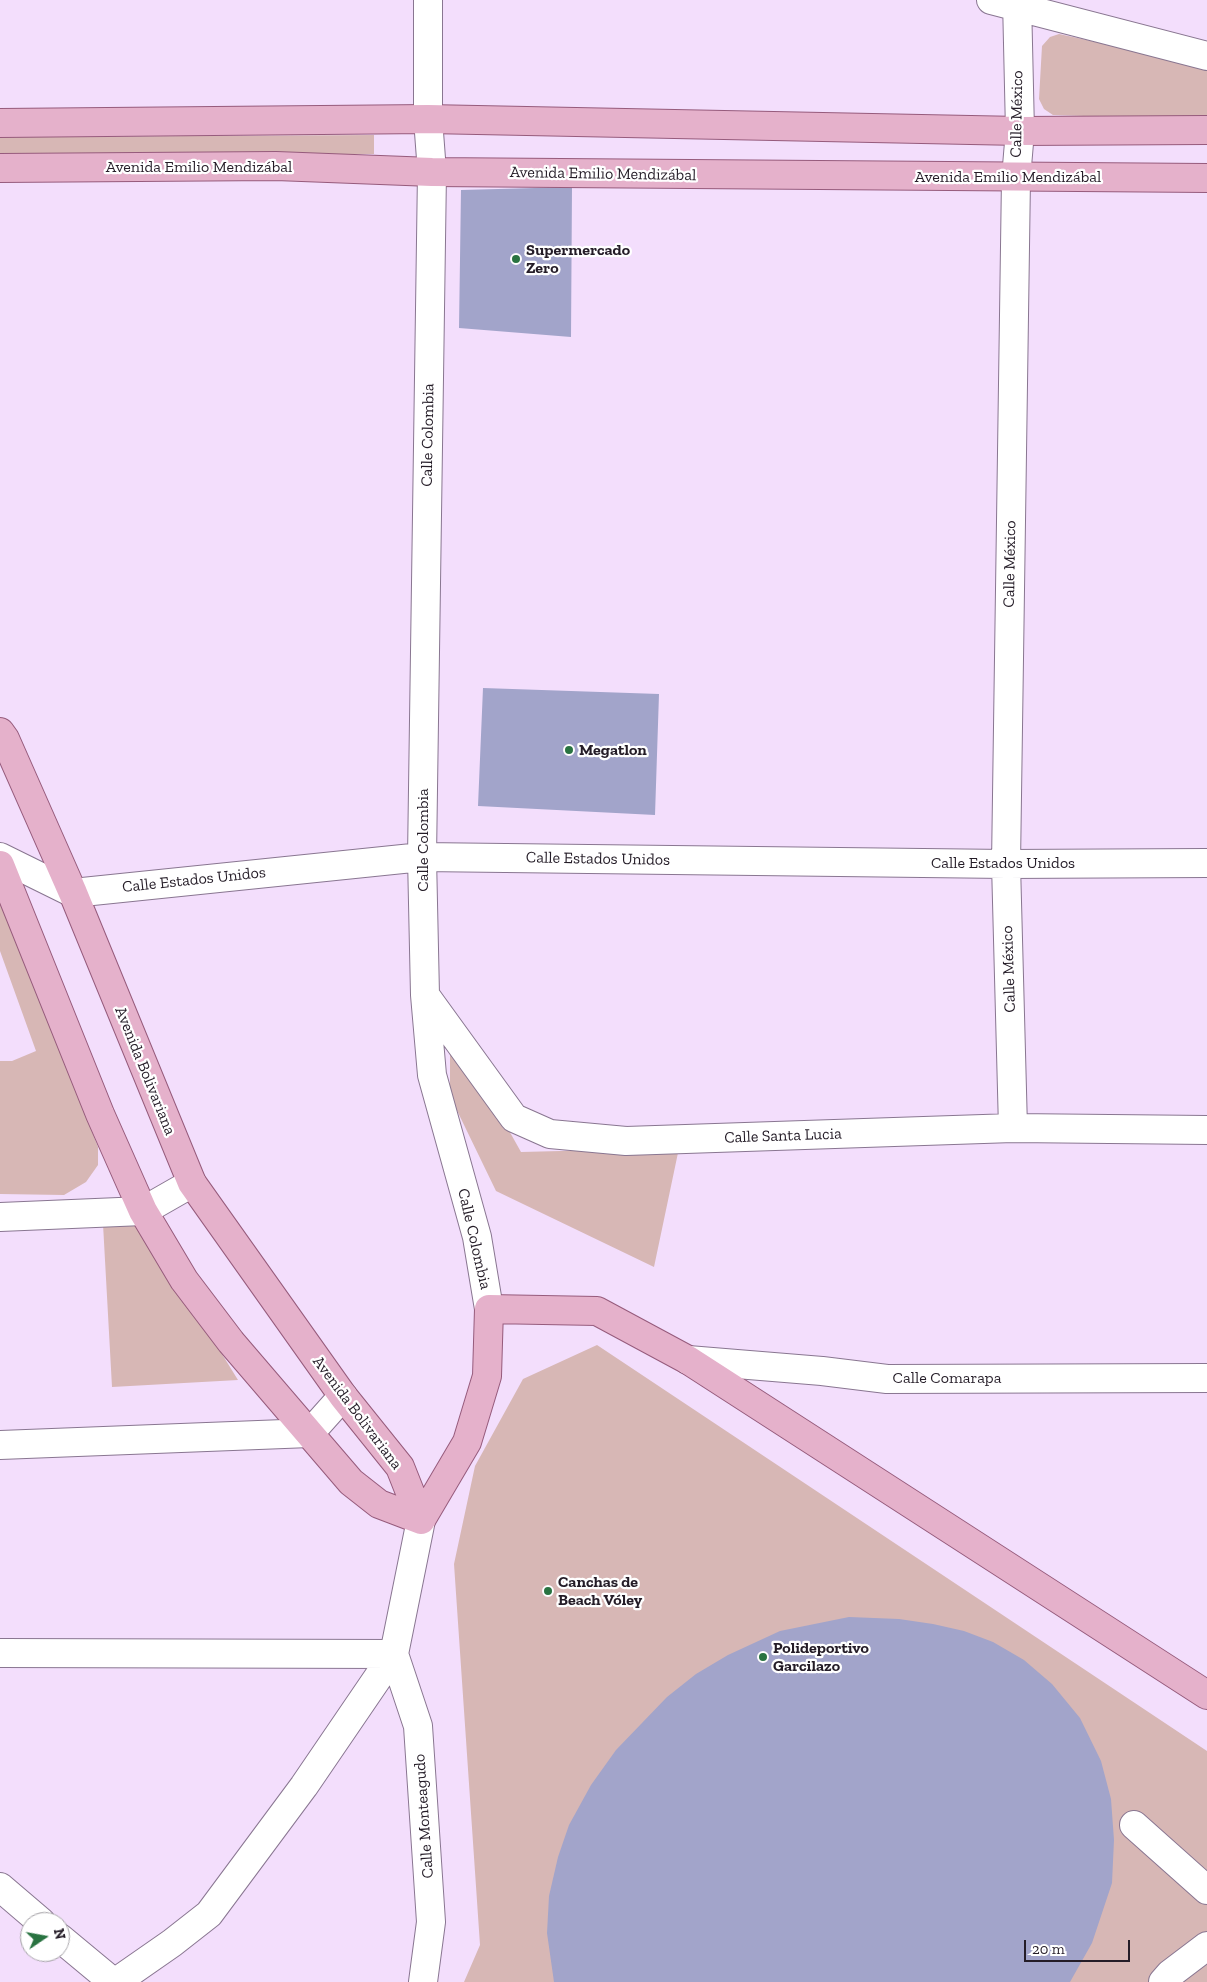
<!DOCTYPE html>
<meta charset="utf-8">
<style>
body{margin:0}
#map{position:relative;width:1207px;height:1982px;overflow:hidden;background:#f3defc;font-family:"Zilla Slab",serif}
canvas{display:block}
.north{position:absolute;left:20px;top:1912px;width:50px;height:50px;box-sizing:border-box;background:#fff;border:1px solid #a7a4a9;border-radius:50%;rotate:78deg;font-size:14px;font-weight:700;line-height:20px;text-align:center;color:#241c27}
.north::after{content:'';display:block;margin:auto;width:18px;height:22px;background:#297341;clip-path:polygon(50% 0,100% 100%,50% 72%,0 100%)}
.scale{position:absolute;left:1024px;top:1940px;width:106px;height:22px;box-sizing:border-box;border:2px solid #241c27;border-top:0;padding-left:6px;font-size:15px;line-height:18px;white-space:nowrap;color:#241c27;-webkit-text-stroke:4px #fff;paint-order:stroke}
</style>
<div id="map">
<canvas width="1207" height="1982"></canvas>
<div class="north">N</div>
<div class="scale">20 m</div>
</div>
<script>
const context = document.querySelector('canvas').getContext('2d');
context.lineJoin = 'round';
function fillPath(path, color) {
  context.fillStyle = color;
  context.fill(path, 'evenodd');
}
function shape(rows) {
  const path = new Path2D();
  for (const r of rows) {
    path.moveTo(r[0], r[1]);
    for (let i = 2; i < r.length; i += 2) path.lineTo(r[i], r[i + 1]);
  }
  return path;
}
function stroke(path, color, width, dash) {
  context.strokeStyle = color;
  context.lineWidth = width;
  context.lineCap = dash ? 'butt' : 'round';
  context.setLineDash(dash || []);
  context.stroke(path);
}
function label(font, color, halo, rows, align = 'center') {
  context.font = font + ' "Zilla Slab",serif';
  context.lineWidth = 4.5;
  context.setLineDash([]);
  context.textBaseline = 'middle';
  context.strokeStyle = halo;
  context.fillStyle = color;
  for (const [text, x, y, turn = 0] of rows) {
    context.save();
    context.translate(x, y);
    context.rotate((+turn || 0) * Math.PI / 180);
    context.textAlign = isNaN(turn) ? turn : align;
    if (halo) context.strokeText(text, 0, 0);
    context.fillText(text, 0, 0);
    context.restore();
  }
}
const green = shape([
 [1059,34,1207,66,1207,120,1053,115,1044,109,1039,99,1042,46,1050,37],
 [374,135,374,154,0,157,0,137],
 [0,895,98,1147,98,1165,86,1182,64,1195,0,1194,0,1061,12,1061,36,1051,0,951],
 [450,1045,498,1111,521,1152,679,1148,654,1267,496,1191,450,1096],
 [138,1218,238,1380,112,1387,103,1224],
 [597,1345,1207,1751,1207,1982,464,1982,480,1945,454,1564,475,1466,523,1379]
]);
const building = shape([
 [572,187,571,337,459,328,461,190],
 [483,688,659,694,655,815,478,806],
 [849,1617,899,1619,933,1624,964,1631,993,1642,1024,1660,1052,1684,1080,1718,1101,1761,1111,1799,1114,1840,1112,1883,1092,1943,1070,1982,554,1982,547,1933,549,1896,558,1857,569,1825,591,1785,616,1750,667,1697,696,1674,728,1655,780,1631]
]);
const minor = shape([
 [428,0,428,119,432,172,422,857,425,995,432,1075,477,1237,489,1309],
 [991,0,1207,56],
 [0,857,73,893,422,857,1006,864,1207,863],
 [425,995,514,1118,550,1134,626,1141,1013,1128,1207,1130],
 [1013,1128,1006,864,1016,178,1020,131,1017,0],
 [0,1217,143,1211,192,1183],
 [688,1360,822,1371,887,1379,1207,1378],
 [0,1445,310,1433,343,1396],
 [0,1653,394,1654],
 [394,1654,418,1726,431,1922,423,1982],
 [1134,1825,1207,1890],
 [0,1887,41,1922],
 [60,1938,113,1982],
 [116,1982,172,1943,209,1914,304,1786,394,1654,421,1520],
 [1163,1982,1170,1974,1207,1946]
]);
const major = shape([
 [0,123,428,119,1020,131,1207,130],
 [0,168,276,166,432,172,1207,178],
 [0,732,5,739,73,893,192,1183,343,1396,400,1467,421,1520],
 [0,865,100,1114,143,1211,184,1280,231,1342,351,1482,379,1504,421,1520],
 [421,1520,467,1442,487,1376,489,1309,597,1311,688,1360,1207,1695]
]);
const markers = [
 [516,259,5,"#297341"],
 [569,750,5,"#297341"],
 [548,1591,5,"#297341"],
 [763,1657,5,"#297341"]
];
const streetNames = [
 ["Calle México",1017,114,-89],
 ["Avenida Emilio Mendizábal",199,167],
 ["Avenida Emilio Mendizábal",603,174,1],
 ["Avenida Emilio Mendizábal",1008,177],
 ["Calle Colombia",428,435,-89],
 ["Calle México",1010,564,-89],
 ["Calle Colombia",423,840,-90],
 ["Calle Estados Unidos",598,859,1],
 ["Calle Estados Unidos",1003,863],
 ["Calle Estados Unidos",194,880,-6],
 ["Calle México",1009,969,-92],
 ["Avenida Bolivariana",145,1071,68],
 ["Calle Santa Lucia",783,1136,-2],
 ["Calle Colombia",474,1239,77],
 ["Calle Comarapa",947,1378],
 ["Avenida Bolivariana",357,1413,53],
 ["Calle Monteagudo",424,1816,-94]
];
const poiNames = [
 ["Supermercado",526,250],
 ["Zero",526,268],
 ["Megatlon",579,750],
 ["Canchas de",558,1582],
 ["Beach Vóley",558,1600],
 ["Polideportivo",773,1648],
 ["Garcilazo",773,1666]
];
fillPath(green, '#d7b7b5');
fillPath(building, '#a2a4ca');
stroke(minor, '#897691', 30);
stroke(major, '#965b7c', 30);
stroke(minor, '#fff', 28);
stroke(major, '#e5b1cb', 28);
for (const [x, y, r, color] of markers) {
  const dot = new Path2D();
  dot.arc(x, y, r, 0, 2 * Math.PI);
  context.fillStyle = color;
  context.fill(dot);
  stroke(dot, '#fff', 2);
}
label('16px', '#241c27', '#fff', streetNames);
label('bold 16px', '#241c27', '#fff', poiNames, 'left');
</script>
